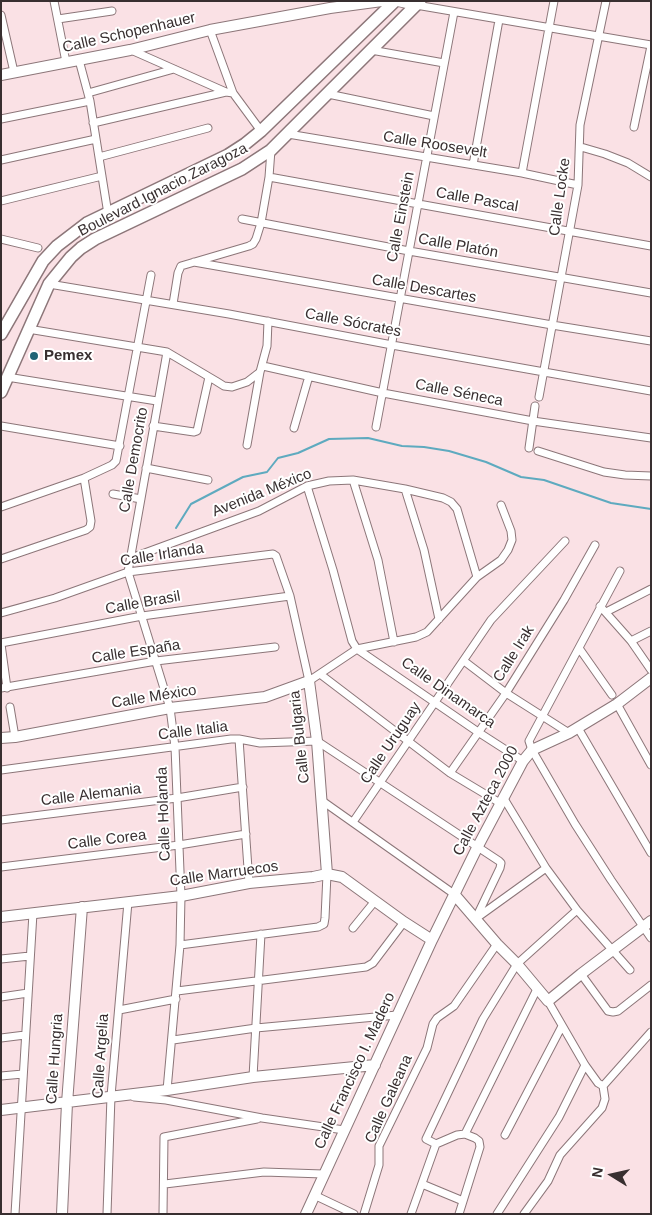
<!DOCTYPE html>
<meta charset="utf-8">
<style>
body{margin:0}
#map{position:relative;width:652px;height:1215px;overflow:hidden;background:#fae1e5;font-family:Arial,sans-serif}
canvas{display:block}
.frame{position:absolute;inset:0;border:2px solid #382f30;pointer-events:none}
.north{position:absolute;left:587px;top:1150px;width:50px;height:50px;-webkit-text-stroke:4px #fff;paint-order:stroke;rotate:280deg;font-size:14px;font-weight:700;line-height:20px;text-align:center;color:#382f30}
.north::after{content:'';display:block;margin:auto;width:18px;height:22px;background:#382f30;clip-path:polygon(50% 0,100% 100%,50% 72%,0 100%)}
</style>
<div id="map">
<canvas width="652" height="1215"></canvas>
<div class="frame"></div>
<div class="north">N</div>
</div>
<script>
const context = document.querySelector('canvas').getContext('2d');
context.lineJoin = 'round';
function shape(rows) {
  const path = new Path2D();
  for (const r of rows) {
    path.moveTo(r[0], r[1]);
    for (let i = 2; i < r.length; i += 2) path.lineTo(r[i], r[i + 1]);
  }
  return path;
}
function stroke(path, color, width, dash) {
  context.strokeStyle = color;
  context.lineWidth = width;
  context.lineCap = dash ? 'butt' : 'round';
  context.setLineDash(dash || []);
  context.stroke(path);
}
function label(font, color, halo, rows, align = 'center') {
  context.font = font + ' Arial,sans-serif';
  context.lineWidth = 4;
  context.setLineDash([]);
  context.textBaseline = 'middle';
  context.strokeStyle = halo;
  context.fillStyle = color;
  for (const [text, x, y, turn = 0] of rows) {
    context.save();
    context.translate(x, y);
    context.rotate((+turn || 0) * Math.PI / 180);
    context.textAlign = isNaN(turn) ? turn : align;
    if (halo) context.strokeText(text, 0, 0);
    context.fillText(text, 0, 0);
    context.restore();
  }
}
const stream = shape([
 [176,528,191,504,243,477,267,472,278,458,298,453,329,439,368,438,402,446,424,447,449,451,486,462,521,477,544,480,611,503,651,509]
]);
const street = shape([
 [54,1,66,62],
 [416,5,651,45],
 [1,15,14,72],
 [58,19,112,11],
 [210,30,233,93,261,131],
 [131,50,226,92],
 [371,50,444,63],
 [79,60,90,101,108,214],
 [88,93,174,69],
 [328,94,434,116],
 [1,119,90,101],
 [93,123,226,92,233,93],
 [634,127,651,46],
 [288,134,522,173,578,185],
 [581,147,605,154,628,163,651,177],
 [99,157,208,128],
 [1,160,96,139],
 [473,165,499,20],
 [522,173,554,1],
 [269,177,651,246],
 [1,201,102,176],
 [242,219,409,251,651,293],
 [1,239,38,248],
 [194,262,552,325,651,341],
 [49,284,229,314,392,345,651,391],
 [173,304,178,273,181,266,249,246,253,244,256,239,261,223,269,177,271,150],
 [28,329,167,352,216,381,224,386,232,387,247,382,260,372,267,346,268,321],
 [167,352,128,572,170,708,175,747,181,896,180,945,167,1090],
 [263,366,383,393,533,421,651,438],
 [7,377,157,401],
 [539,397,578,185,580,125,606,1],
 [1,426,120,446],
 [153,426,194,432,197,431,209,377],
 [376,427,454,12],
 [294,428,309,376],
 [247,445,260,372],
 [529,448,535,406],
 [538,451,604,472,625,475,651,476],
 [146,468,208,480],
 [353,480,378,560,394,642],
 [307,486,333,570,352,641,357,649,478,732,523,761],
 [405,489,424,550,439,619],
 [113,494,141,499],
 [1,507,84,478,112,465,116,461,151,275],
 [131,558,259,511,307,486,329,481,353,480,405,489,443,498,451,502,457,509,477,577],
 [1,559,86,530,90,527,91,521,84,478],
 [620,571,529,741,532,750,575,824,611,880,651,938],
 [600,606,631,641,651,670],
 [606,612,651,589],
 [1,613,55,598,128,572,273,554,276,556,290,596,309,681,357,649,416,637,427,632,477,577,501,560,508,550,512,540,511,531,501,505],
 [631,641,651,631],
 [1,643,142,616,290,596],
 [1,644,7,688],
 [579,648,612,695],
 [464,661,506,693,569,733],
 [320,674,450,773,500,803],
 [1,688,156,661,275,647],
 [617,704,651,765],
 [10,707,15,737],
 [578,728,651,853],
 [239,739,249,883],
 [1,770,231,739,239,739,260,743,317,741,499,861,501,863,500,868,476,918],
 [450,773,506,693,564,600,595,545],
 [503,797,546,868,577,910,630,970],
 [321,800,454,894],
 [1,820,177,798,243,787],
 [353,822,491,620,565,541],
 [1,867,179,845,246,834],
 [478,917,546,868],
 [353,928,375,901],
 [180,945,318,927,324,924,325,918,327,874],
 [1,959,30,956],
 [581,974,608,1011,613,1012,618,1011,651,985],
 [177,991,366,967,373,963,404,922],
 [1,997,28,993],
 [548,1001,585,1065,598,1083,603,1086,651,1032],
 [119,1010,176,999],
 [1,1038,25,1035],
 [173,1040,256,1028,397,1015],
 [1,1076,23,1074],
 [253,1077,261,934],
 [134,1097,166,1100,262,1118,344,1130],
 [465,1134,537,989],
 [505,1135,562,1026],
 [436,1144,426,1139,483,1019,517,964,577,910],
 [436,1144,457,1135,465,1134,475,1138,479,1141,480,1147,459,1214],
 [165,1184,264,1172,323,1174],
 [422,1184,463,1201],
 [314,1195,354,1214],
 [15,1214,33,913],
 [107,1214,111,1096,128,902],
 [163,1214,164,1137,257,1119],
 [364,1214,379,1165,379,1146,427,1048,433,1024,437,1018,454,1006,497,944],
 [411,1214,436,1144],
 [497,1214,559,1117,585,1065],
 [524,1214,548,1181,560,1155,602,1108,605,1099,603,1086]
]);
const secondary = shape([
 [398,1,416,5],
 [1,75,130,50,210,30,330,8,382,1],
 [1,738,15,737,170,708,265,697,309,681,317,741,327,874],
 [454,894,497,944,517,964,548,1001,581,974,651,921],
 [1,917,181,896,249,883,313,877,327,874,342,877,404,922,432,940],
 [1,1110,167,1090,253,1077,375,1065],
 [62,1214,67,1103,82,907],
 [306,1214,432,940,477,848,523,761,532,750,569,733,617,704,651,678]
]);
const primary = shape([
 [1,334,43,261,57,246,87,223,228,155,245,144,261,131,395,1],
 [1,392,49,284,71,257,81,248,95,239,242,169,271,150,420,1]
]);
const markers = [
 [34,356,5,"#206476"]
];
const streetNames = [
 ["Calle Schopenhauer",129,33,-13],
 ["Calle Roosevelt",435,145,9],
 ["Boulevard Ignacio Zaragoza",163,190,-27],
 ["Calle Locke",560,197,-82],
 ["Calle Pascal",477,200,10],
 ["Calle Einstein",401,217,-79],
 ["Calle Platón",458,246,10],
 ["Calle Descartes",424,289,10],
 ["Calle Sócrates",353,323,11],
 ["Calle Séneca",459,393,11],
 ["Calle Democrito",134,460,-80],
 ["Avenida México",262,493,-22],
 ["Calle Irlanda",162,555,-9],
 ["Calle Brasil",143,603,-10],
 ["Calle España",136,652,-9],
 ["Calle Irak",514,654,-58],
 ["Calle Dinamarca",448,693,35],
 ["Calle México",154,697,-9],
 ["Calle Italia",193,731,-7],
 ["Calle Bulgaria",300,737,-96],
 ["Calle Uruguay",391,743,-56],
 ["Calle Alemania",91,795,-7],
 ["Calle Azteca 2000",486,801,-62],
 ["Calle Holanda",164,814,-92],
 ["Calle Corea",107,840,-7],
 ["Calle Marruecos",224,874,-8],
 ["Calle Argelia",101,1056,-86],
 ["Calle Hungria",55,1059,-86],
 ["Calle Francisco I. Madero",355,1071,-65],
 ["Calle Galeana",389,1099,-66]
];
const poiNames = [
 ["Pemex",44,356]
];
stroke(stream, '#5eaabf', 2);
stroke(street, '#8c7679', 9);
stroke(secondary, '#8c7679', 12);
stroke(primary, '#8c7679', 14);
stroke(street, '#fff', 7);
stroke(secondary, '#fff', 10);
stroke(primary, '#fff', 11);
for (const [x, y, r, color] of markers) {
  const dot = new Path2D();
  dot.arc(x, y, r, 0, 2 * Math.PI);
  context.fillStyle = color;
  context.fill(dot);
  stroke(dot, '#fff', 2);
}
label('15px', '#382f30', '#fff', streetNames);
label('bold 15px', '#382f30', '#fff', poiNames, 'left');
</script>
